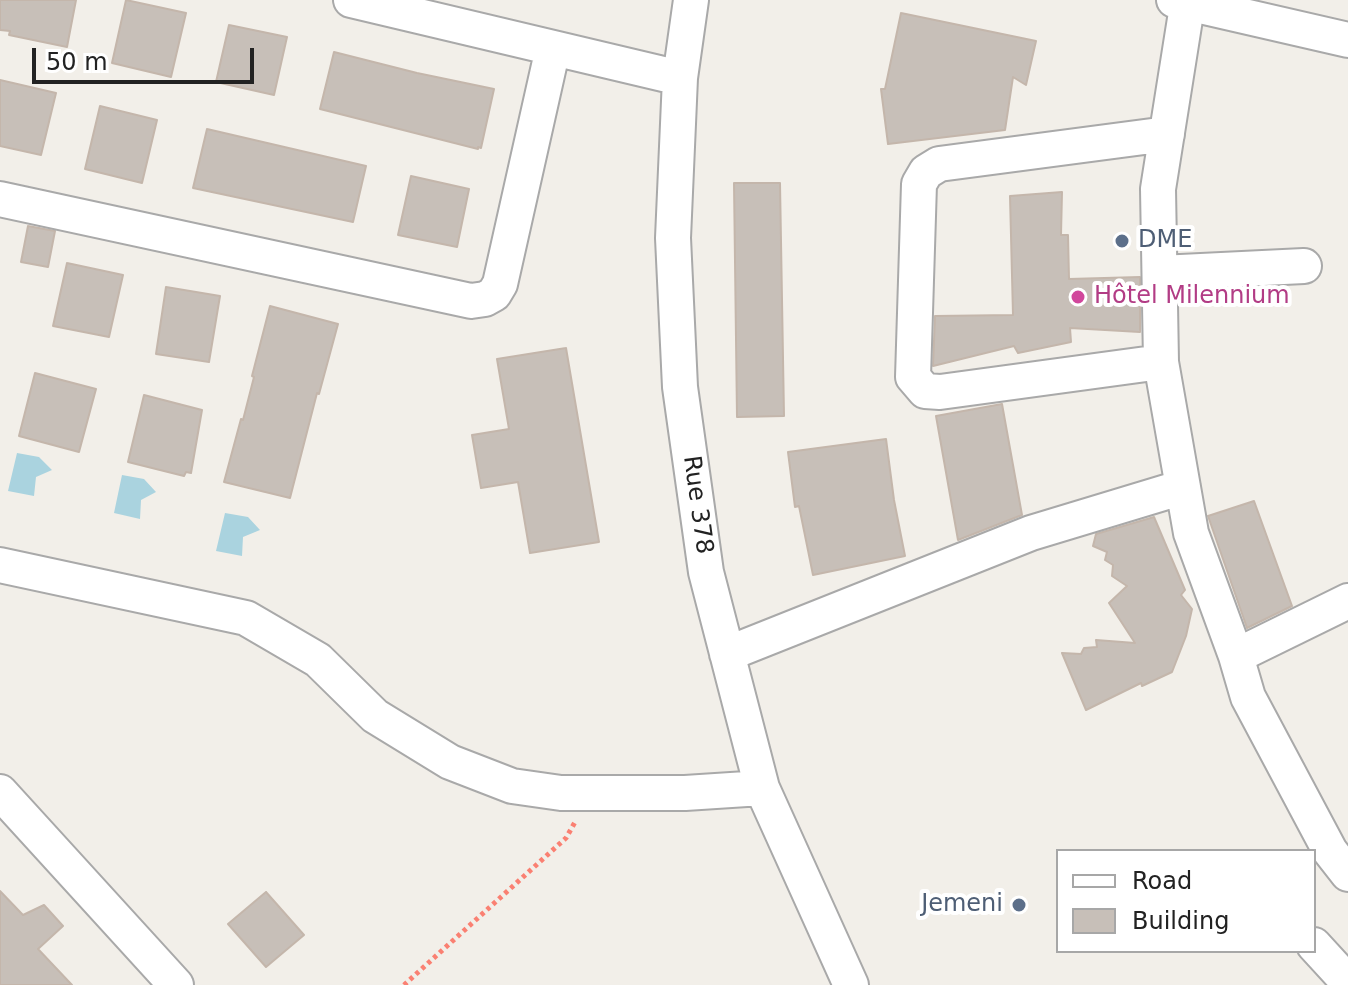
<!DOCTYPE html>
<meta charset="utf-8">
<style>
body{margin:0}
#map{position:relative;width:1348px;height:985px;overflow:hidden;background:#f2efe9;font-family:"DejaVu Sans",sans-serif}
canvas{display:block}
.legend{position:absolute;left:1056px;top:849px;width:260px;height:104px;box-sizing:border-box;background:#fff;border:2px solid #a7a7a7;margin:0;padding:10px 14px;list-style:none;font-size:24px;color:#222}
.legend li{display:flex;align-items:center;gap:16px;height:40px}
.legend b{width:40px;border:2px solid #a7a7a7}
.scale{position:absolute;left:32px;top:48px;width:222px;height:36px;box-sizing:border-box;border:4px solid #222;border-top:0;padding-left:10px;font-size:24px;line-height:28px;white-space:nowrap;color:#222;-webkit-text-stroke:6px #fff;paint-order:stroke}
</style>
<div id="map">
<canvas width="1348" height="985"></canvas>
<ul class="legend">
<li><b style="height:10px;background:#fff"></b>Road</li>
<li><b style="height:22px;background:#c7bfb8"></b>Building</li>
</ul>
<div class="scale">50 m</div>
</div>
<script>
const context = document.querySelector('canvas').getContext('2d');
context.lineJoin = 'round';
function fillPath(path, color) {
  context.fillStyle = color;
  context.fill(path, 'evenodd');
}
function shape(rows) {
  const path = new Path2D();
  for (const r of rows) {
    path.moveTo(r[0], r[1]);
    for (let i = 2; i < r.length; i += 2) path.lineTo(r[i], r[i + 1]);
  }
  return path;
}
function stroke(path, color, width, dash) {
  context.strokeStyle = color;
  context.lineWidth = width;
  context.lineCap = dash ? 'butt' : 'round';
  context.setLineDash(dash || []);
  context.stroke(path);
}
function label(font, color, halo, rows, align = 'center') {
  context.font = font + ' "DejaVu Sans",sans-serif';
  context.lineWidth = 8;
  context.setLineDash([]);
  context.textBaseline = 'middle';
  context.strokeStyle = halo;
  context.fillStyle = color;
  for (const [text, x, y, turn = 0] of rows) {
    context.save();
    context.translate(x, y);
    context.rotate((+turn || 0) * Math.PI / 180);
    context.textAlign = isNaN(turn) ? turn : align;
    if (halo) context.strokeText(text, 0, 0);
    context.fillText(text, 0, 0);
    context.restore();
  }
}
const water = shape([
 [17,453,39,457,52,470,36,477,34,496,8,491],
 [122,475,144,479,156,492,141,500,140,519,114,513],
 [225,513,248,517,260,530,243,537,242,556,216,551]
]);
const building = shape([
 [0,0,76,0,67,47,9,35,10,31,0,30,0,0],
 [126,0,186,13,171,77,112,63,126,0],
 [901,13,1036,41,1026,85,1013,77,1005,130,888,144,881,89,885,89,901,13],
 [229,25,287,37,274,95,216,82,229,25],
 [334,52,417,73,494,89,481,148,478,147,478,149,320,109,334,52],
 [0,80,56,93,41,155,0,146,0,80],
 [100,106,157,120,142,183,85,169,100,106],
 [207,129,366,166,353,222,193,188,207,129],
 [411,176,469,189,457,247,398,235,411,176],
 [734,183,780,183,784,416,737,417,734,183],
 [1062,192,1061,235,1068,235,1069,279,1140,277,1140,332,1070,328,1071,342,1018,353,1014,346,933,366,935,316,1013,315,1010,196,1062,192],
 [28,226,55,231,48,267,21,262,28,226],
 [67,263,123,275,109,337,53,326,67,263],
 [166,287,220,296,209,362,156,354,166,287],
 [270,306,338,324,319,394,317,393,290,498,224,482,241,419,243,420,254,377,252,376,270,306],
 [566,348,599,542,530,553,518,482,481,488,472,435,509,429,497,359,566,348],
 [35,373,96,389,79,452,19,436,35,373],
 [144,395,202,410,191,473,186,472,184,476,128,462,144,395],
 [1002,404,1022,515,958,540,936,416,1002,404],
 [886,439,894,500,905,556,813,575,799,506,795,507,788,452,886,439],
 [1254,501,1292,606,1247,628,1208,516,1254,501],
 [1154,517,1185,590,1181,595,1192,609,1186,636,1172,672,1142,686,1141,683,1086,710,1062,653,1081,654,1084,648,1097,647,1096,640,1135,643,1109,603,1127,586,1112,576,1113,565,1105,560,1107,552,1093,546,1096,534,1154,517],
 [0,891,23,915,44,905,63,926,38,949,72,985,0,985,0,891],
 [266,892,304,935,266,967,228,924,266,892]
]);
const path = shape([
 [404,985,566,838,575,822]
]);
const minor = shape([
 [351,0,680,78],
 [691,0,680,78,673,238,680,387,706,572,762,788,851,985],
 [1174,0,1348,40],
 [1188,0,1158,189,1161,362,1191,533,1236,656,1248,697,1330,851,1348,874],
 [0,199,471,301,485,299,494,294,500,284,553,48],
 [1160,273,1304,266],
 [1161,362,940,392,925,391,913,377,919,184,926,172,939,164,1167,134],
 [0,565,246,618,318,660,375,716,450,762,512,786,561,793,685,793,762,788],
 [727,654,1031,533,1183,487],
 [1236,656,1348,601],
 [0,792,176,985],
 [1314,945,1348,982]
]);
const markers = [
 [1122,241,8,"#5c6f8a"],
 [1078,297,8,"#d1479c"],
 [1019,905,8,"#5c6f8a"]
];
const serviceNames = [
 ["DME",1138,241],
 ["Jemeni",1003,905,"right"]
];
const hotelNames = [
 ["Hôtel Milennium",1094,297]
];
const streetNames = [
 ["Rue 378",697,505,82]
];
fillPath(water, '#aad3df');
fillPath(building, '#c7bfb8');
stroke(building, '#c4b6ab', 2);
stroke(minor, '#a9a9a9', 38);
stroke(path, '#fa8072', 5, [4, 4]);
stroke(minor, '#fff', 34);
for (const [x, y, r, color] of markers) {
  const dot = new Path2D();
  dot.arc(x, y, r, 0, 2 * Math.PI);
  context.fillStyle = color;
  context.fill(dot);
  stroke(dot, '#fff', 3);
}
label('24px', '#4e5e75', '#fff', serviceNames, 'left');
label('24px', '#b23c85', '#fff', hotelNames, 'left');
label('24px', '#222', '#fff', streetNames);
</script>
